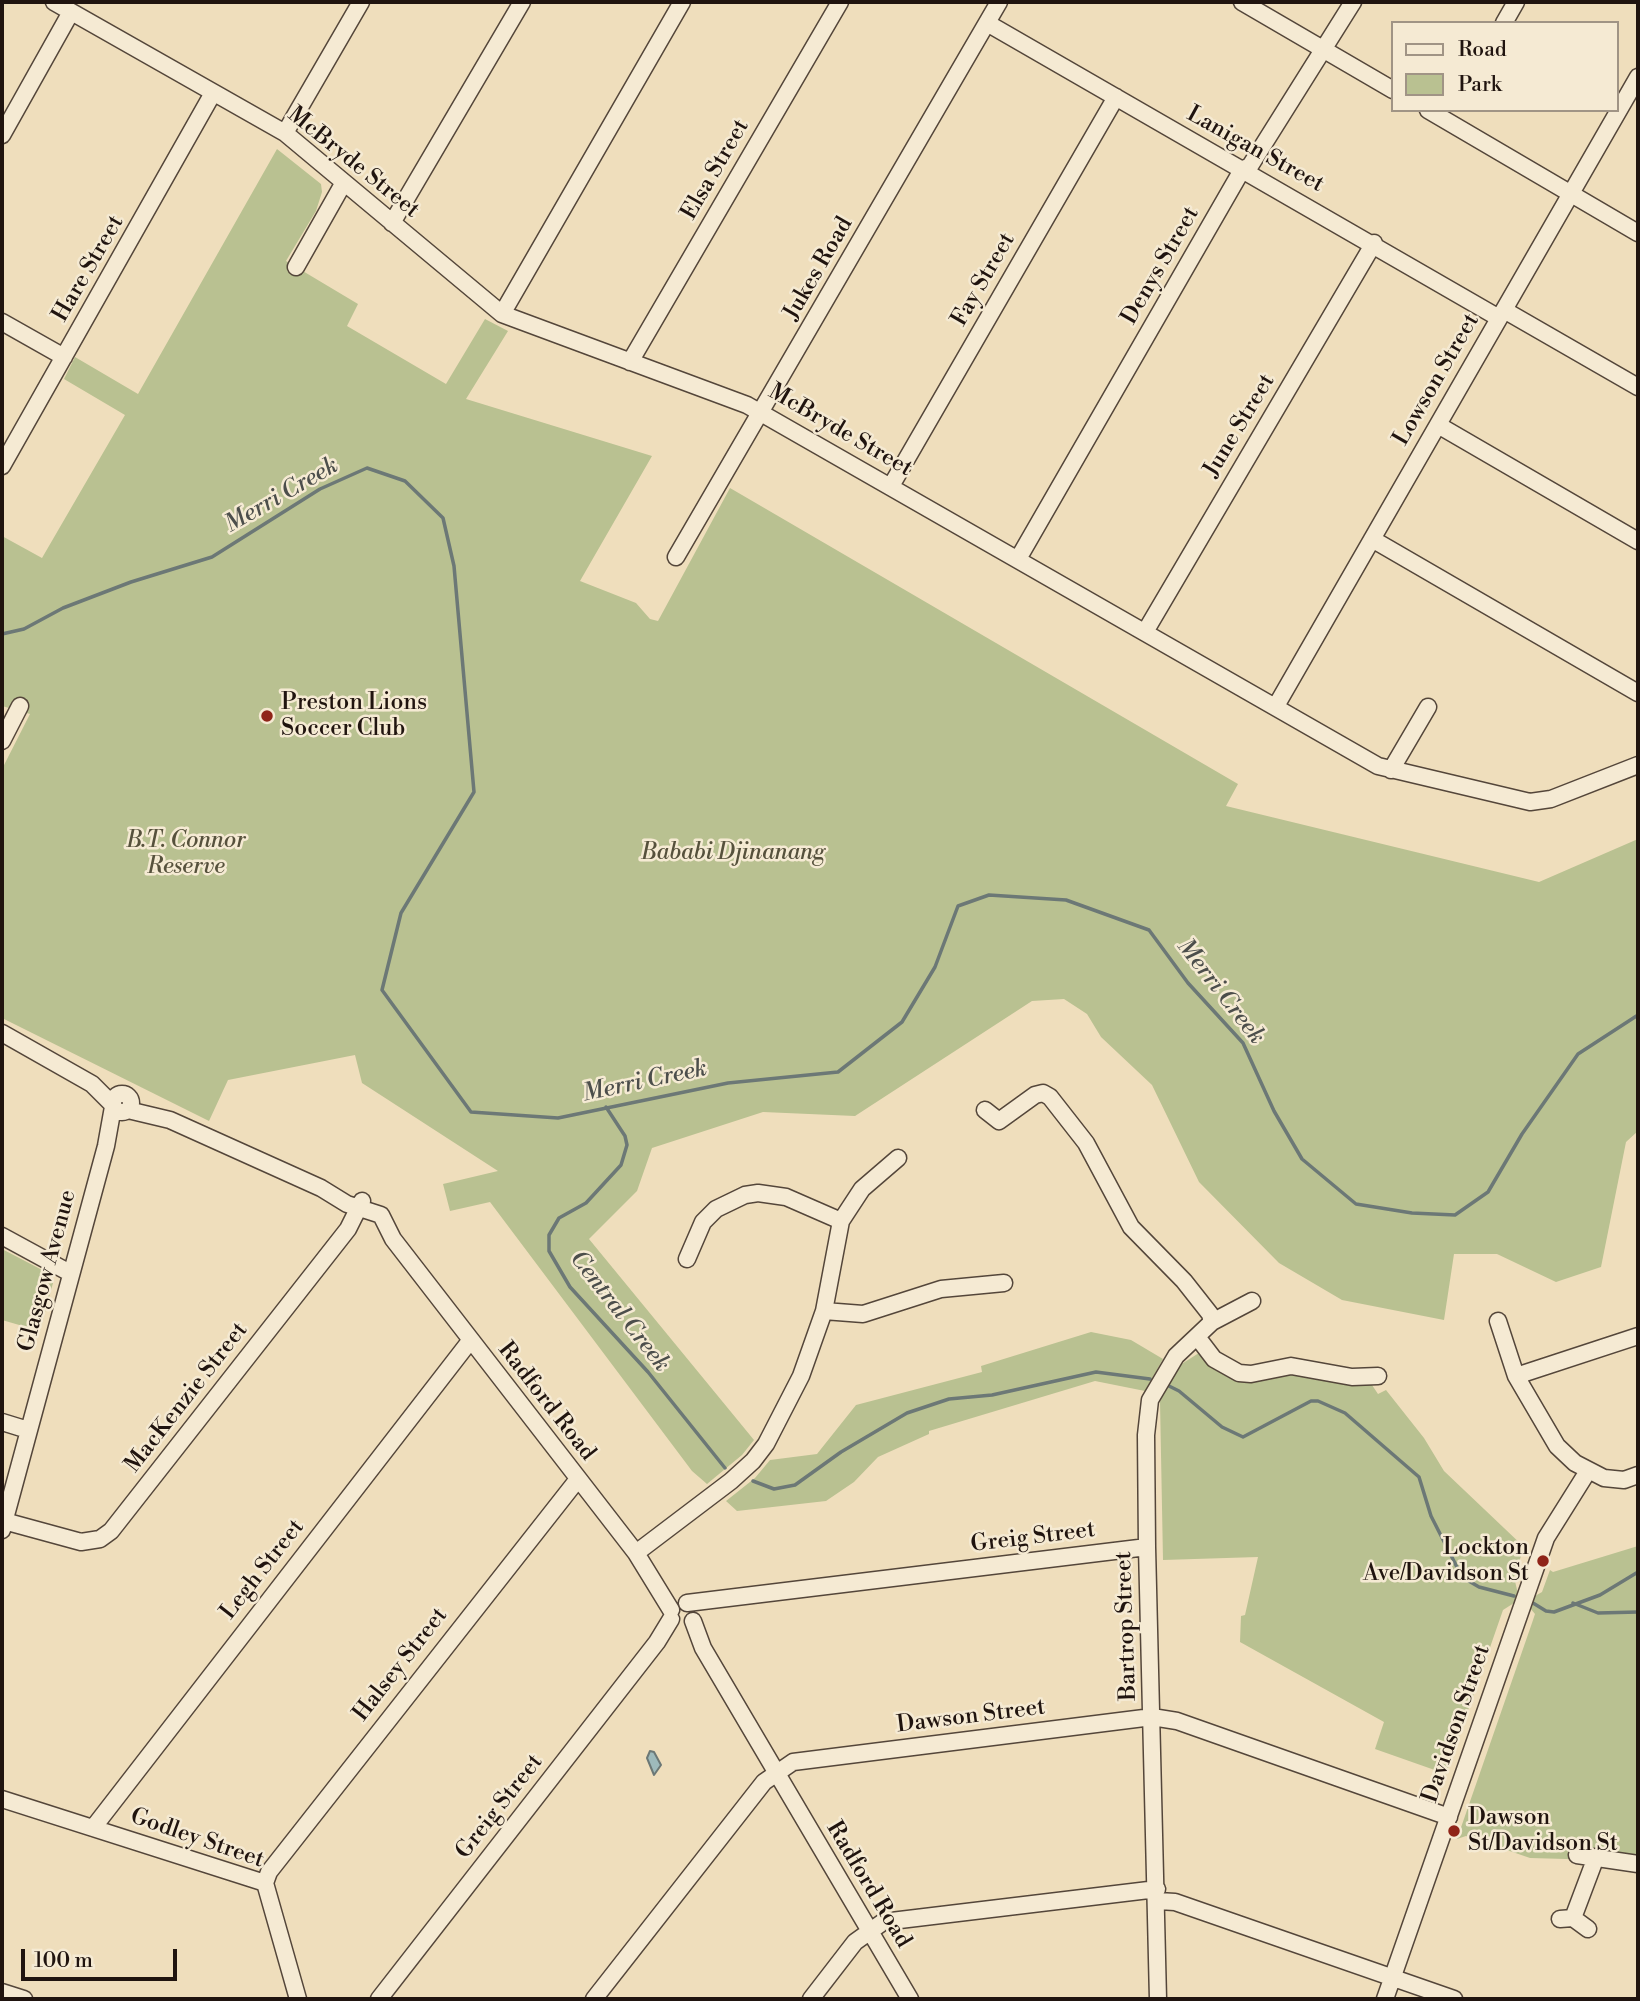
<!DOCTYPE html>
<style>
body{margin:0}
#map{position:relative;width:1640px;height:2001px;overflow:hidden;background:#efdebc;font-family:"Libre Bodoni",serif}
canvas{display:block}
.frame{position:absolute;inset:0;border:4px solid #20140f;pointer-events:none}
.legend{position:absolute;left:1391px;top:21px;width:228px;height:91px;box-sizing:border-box;background:#f5ead3;border:2px solid #a09485;margin:0;padding:9px 12px;list-style:none;font-size:21px;color:#20140f}
.legend li{display:flex;align-items:center;gap:14px;height:35px}
.legend b{width:35px;border:2px solid #a09485}
.scale{position:absolute;left:21px;top:1949px;width:156px;height:32px;box-sizing:border-box;border:4px solid #20140f;border-top:0;padding-left:9px;font-size:21px;line-height:24px;white-space:nowrap;color:#20140f;-webkit-text-stroke:5px #f5ead3;paint-order:stroke}
</style>
<div id="map">
<canvas width="1640" height="2001"></canvas>
<div class="frame"></div>
<ul class="legend">
<li><b style="height:9px;background:#f5ead3"></b>Road</li>
<li><b style="height:19px;background:#b9c191"></b>Park</li>
</ul>
<div class="scale">100 m</div>
</div>
<script>
const context = document.querySelector('canvas').getContext('2d');
context.lineJoin = 'round';
function fillPath(path, color) {
  context.fillStyle = color;
  context.fill(path, 'evenodd');
}
function shape(rows) {
  const path = new Path2D();
  for (const r of rows) {
    if (r.length === 3) {
      path.moveTo(r[0] + r[2], r[1]);
      path.arc(r[0], r[1], r[2], 0, 2 * Math.PI);
      continue;
    }
    path.moveTo(r[0], r[1]);
    for (let i = 2; i < r.length; i += 2) path.lineTo(r[i], r[i + 1]);
  }
  return path;
}
function stroke(path, color, width, dash) {
  context.strokeStyle = color;
  context.lineWidth = width;
  context.lineCap = dash ? 'butt' : 'round';
  context.setLineDash(dash || []);
  context.stroke(path);
}
function label(font, color, halo, rows, align = 'center') {
  context.font = font + ' "Libre Bodoni",serif';
  context.lineWidth = 5;
  context.setLineDash([]);
  context.textBaseline = 'middle';
  context.strokeStyle = halo;
  context.fillStyle = color;
  for (const [text, x, y, turn = 0] of rows) {
    context.save();
    context.translate(x, y);
    context.rotate((+turn || 0) * Math.PI / 180);
    context.textAlign = isNaN(turn) ? turn : align;
    if (halo) context.strokeText(text, 0, 0);
    context.fillText(text, 0, 0);
    context.restore();
  }
}
const green = shape([
 [277,149,321,184,322,192,316,211,286,261,358,304,347,326,446,384,485,319,508,331,466,399,652,456,580,581,636,603,650,619,658,621,730,488,1238,784,1226,806,1539,882,1638,839,1638,1131,1626,1142,1601,1267,1556,1282,1497,1254,1454,1254,1444,1320,1342,1300,1279,1263,1199,1182,1152,1085,1101,1037,1087,1014,1064,999,1032,1001,855,1116,763,1112,652,1148,637,1191,589,1239,754,1440,742,1455,707,1484,692,1471,490,1202,450,1211,443,1184,498,1171,362,1083,355,1055,228,1080,209,1121,2,1018,2,769,30,714,2,706,2,536,42,558,125,415,64,379,75,357,138,394],
 [2,1249,48,1273,53,1283,40,1331,2,1320],
 [1091,1332,1131,1340,1163,1359,1145,1391,1095,1381,929,1431,929,1434,878,1457,854,1482,826,1501,737,1511,726,1501,755,1478,770,1460,817,1454,856,1405,982,1372,981,1366],
 [1202,1351,1213,1363,1370,1382,1378,1394,1386,1390,1424,1438,1444,1471,1524,1547,1514,1577,1518,1594,1514,1603,1503,1610,1446,1774,1375,1749,1384,1722,1240,1642,1241,1616,1245,1615,1258,1557,1163,1560,1160,1401,1180,1365],
 [1638,1546,1638,1861,1530,1858,1466,1836,1457,1839,1532,1623,1535,1614,1530,1608,1535,1596,1542,1592,1550,1570,1553,1572]
]);
const water = shape([
 [650,1751,654,1752,661,1765,654,1775,647,1758,650,1751]
]);
const stream = shape([
 [2,634,24,629,63,608,131,582,212,557,320,489,367,468,405,481,443,518,454,566,474,792,401,913,382,990,471,1112,558,1118,728,1083,838,1072,902,1022,935,967,958,906,989,895,1066,900,1149,930,1188,983,1243,1043,1274,1111,1302,1159,1356,1204,1412,1213,1455,1215,1488,1192,1522,1134,1578,1054,1638,1015],
 [606,1107,625,1136,627,1145,621,1165,586,1203,559,1218,549,1235,549,1251,570,1287,648,1372,725,1468],
 [1167,1385,1179,1391,1222,1427,1243,1437,1311,1401,1318,1401,1345,1413,1419,1477,1431,1516,1462,1577,1479,1587,1514,1596],
 [753,1481,774,1489,795,1485,841,1452,907,1413,949,1399,992,1395,1096,1372,1150,1379],
 [1533,1603,1546,1611,1554,1612,1600,1595,1638,1572],
 [1573,1603,1598,1613,1638,1612]
]);
const minor = shape([
 [54,2,285,133,502,314,747,405,1378,766,1530,802,1551,799,1638,765],
 [1242,2,1393,90],
 [987,23,1499,318],
 [1504,23,1516,2],
 [1428,110,1638,233],
 [285,133,361,2],
 [2,135,71,12],
 [392,223,522,2],
 [296,267,343,184],
 [1504,310,1638,387],
 [502,314,682,2],
 [2,322,64,357],
 [630,362,840,2],
 [1438,425,1638,541],
 [2,466,213,93],
 [891,486,1116,97],
 [1372,539,1638,693],
 [676,557,999,2],
 [1018,559,1242,170,1250,166,1353,2],
 [1145,632,1374,243],
 [1276,706,1638,77],
 [2,741,20,706],
 [1391,770,1428,707],
 [2,1033,92,1084,112,1104],
 [122,1103,9],
 [128,1110,170,1120,321,1188,347,1204,381,1215,393,1239,636,1553,671,1610],
 [985,1110,999,1121,1035,1095,1043,1093,1050,1097,1086,1143,1131,1227,1184,1281,1210,1314,1212,1322],
 [2,1236,70,1273],
 [687,1259,703,1222,716,1209,745,1195,758,1193,786,1197,841,1221],
 [824,1311,863,1314,941,1289,1004,1283],
 [1498,1321,1516,1376,1557,1446,1575,1463,1604,1478,1624,1480,1638,1475],
 [1198,1338,1214,1359,1239,1373,1251,1374,1291,1366,1352,1377,1378,1376],
 [1516,1376,1638,1336],
 [2,1422,28,1430],
 [4,1521,81,1542,100,1539,111,1531,348,1229,362,1201],
 [2,1530,106,1146,113,1107],
 [636,1553,731,1481,753,1461,766,1444,801,1376,824,1311,841,1221,862,1189,898,1158],
 [687,1603,1147,1547],
 [693,1621,703,1648,910,1999],
 [2,1799,265,1883,298,1999],
 [93,1828,470,1341],
 [1577,1855,1638,1864],
 [265,1883,269,1872,578,1479],
 [1158,1901,1175,1902,1454,1999],
 [1573,1918,1596,1857],
 [1560,1919,1573,1918,1588,1929],
 [2,1992,24,1999],
 [379,1999,657,1642,671,1619],
 [594,1999,764,1782,793,1762,1152,1717,1177,1721,1449,1817],
 [811,1999,855,1942,883,1922,1157,1889],
 [1158,1999,1147,1547,1146,1435,1150,1400,1176,1356,1212,1322,1252,1301],
 [1385,1999,1546,1538,1588,1471]
]);
const markers = [
 [267,716,7,"#8f2418"],
 [1543,1561,7,"#8f2418"],
 [1454,1831,7,"#8f2418"]
];
const streetNames = [
 ["Lanigan Street",1255,150,29],
 ["McBryde Street",353,163,39],
 ["Elsa Street",716,170,-60],
 ["Denys Street",1161,266,-60],
 ["Hare Street",89,269,-60],
 ["Jukes Road",819,269,-60],
 ["Fay Street",984,280,-60],
 ["Lowson Street",1437,380,-60],
 ["June Street",1240,426,-59],
 ["McBryde Street",840,431,30],
 ["Glasgow Avenue",48,1271,-75],
 ["MacKenzie Street",187,1398,-52],
 ["Radford Road",546,1402,52],
 ["Greig Street",1033,1538,-7],
 ["Legh Street",263,1570,-52],
 ["Bartrop Street",1127,1626,-92],
 ["Halsey Street",401,1665,-52],
 ["Dawson Street",971,1717,-7],
 ["Davidson Street",1457,1724,-71],
 ["Greig Street",500,1807,-52],
 ["Godley Street",197,1839,19],
 ["Radford Road",868,1885,59]
];
const poiNames = [
 ["Preston Lions",281,703],
 ["Soccer Club",281,729],
 ["Lockton",1529,1548,"right"],
 ["Ave/Davidson St",1529,1574,"right"],
 ["Dawson",1468,1818],
 ["St/Davidson St",1468,1844]
];
const parkNames = [
 ["B.T. Connor",186,841],
 ["Reserve",186,867],
 ["Bababi Djinanang",733,853]
];
const waterNames = [
 ["Merri Creek",282,496,-30],
 ["Merri Creek",1220,992,52],
 ["Merri Creek",645,1082,-12],
 ["Central Creek",619,1312,52]
];
fillPath(green, '#b9c191');
fillPath(water, '#9ebabb');
stroke(water, '#6c7876', 2);
stroke(stream, '#6c7876', 3.5);
stroke(minor, '#54463a', 19);
stroke(minor, '#f5ead3', 16);
for (const [x, y, r, color] of markers) {
  const dot = new Path2D();
  dot.arc(x, y, r, 0, 2 * Math.PI);
  context.fillStyle = color;
  context.fill(dot);
  stroke(dot, '#f5ead3', 2.5);
}
label('23px', '#20140f', '#f5ead3', streetNames);
label('23px', '#20140f', '#f5ead3', poiNames, 'left');
label('italic 23px', '#56513c', '#f5ead3', parkNames);
label('italic 24px', '#4c4e4b', '#f5ead3', waterNames);
</script>
